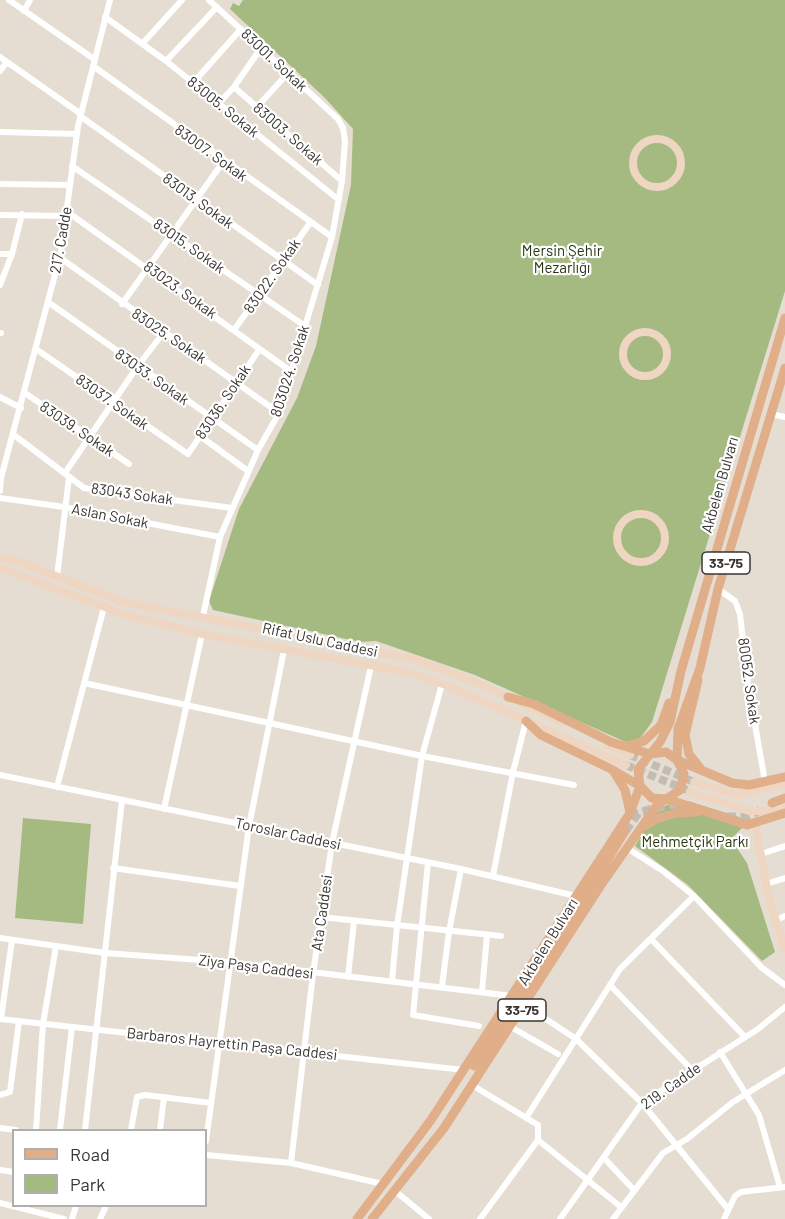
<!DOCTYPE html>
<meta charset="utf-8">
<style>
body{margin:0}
#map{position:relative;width:785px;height:1219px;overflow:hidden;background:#e5ddd2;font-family:Barlow,sans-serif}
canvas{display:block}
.legend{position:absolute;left:12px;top:1129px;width:195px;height:78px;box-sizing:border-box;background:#fff;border:2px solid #b0afad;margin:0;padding:8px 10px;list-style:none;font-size:18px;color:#393632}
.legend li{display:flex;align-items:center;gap:12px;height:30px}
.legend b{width:30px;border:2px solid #b0afad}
</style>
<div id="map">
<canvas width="785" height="1219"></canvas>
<ul class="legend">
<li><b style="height:8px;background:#e0ae88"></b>Road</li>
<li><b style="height:16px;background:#a5ba80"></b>Park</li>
</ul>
</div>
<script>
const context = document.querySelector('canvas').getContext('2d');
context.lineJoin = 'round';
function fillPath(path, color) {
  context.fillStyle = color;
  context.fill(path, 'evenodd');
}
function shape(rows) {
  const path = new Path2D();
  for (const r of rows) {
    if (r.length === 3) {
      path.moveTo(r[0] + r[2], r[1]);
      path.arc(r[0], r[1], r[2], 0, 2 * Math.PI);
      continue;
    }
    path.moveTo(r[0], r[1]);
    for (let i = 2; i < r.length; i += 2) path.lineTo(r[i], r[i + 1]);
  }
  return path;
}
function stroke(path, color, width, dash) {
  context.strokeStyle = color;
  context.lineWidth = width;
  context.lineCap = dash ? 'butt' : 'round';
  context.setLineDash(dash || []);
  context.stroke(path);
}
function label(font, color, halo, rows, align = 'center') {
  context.font = font + ' Barlow,sans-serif';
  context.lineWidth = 4.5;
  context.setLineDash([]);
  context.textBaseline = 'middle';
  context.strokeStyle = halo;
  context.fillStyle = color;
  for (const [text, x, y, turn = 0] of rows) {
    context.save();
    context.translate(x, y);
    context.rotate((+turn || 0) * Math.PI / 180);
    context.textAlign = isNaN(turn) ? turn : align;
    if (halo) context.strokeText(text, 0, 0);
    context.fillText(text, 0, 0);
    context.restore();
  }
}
const green = shape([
 [243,0,785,0,785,291,652,722,639,740,628,743,475,675,376,641,360,642,213,610,209,601,239,509,297,398,316,346,351,185,353,129,325,98,230,9,233,3,239,6],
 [688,801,739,817,745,825,731,839,747,863,775,952,762,961,688,885,635,846,655,811,669,804],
 [23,818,91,824,83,924,15,918]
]);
const secondaryTunnel = shape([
 [630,755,694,782],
 [626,765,687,790]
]);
const primaryTunnel = shape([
 [727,817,746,817,760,810],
 [625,831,638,813,672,804,679,806]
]);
const street = shape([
 [9,0,94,59],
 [24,11,30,0],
 [105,17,166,61,339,200],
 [142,44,182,0],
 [0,57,81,114],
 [166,61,217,7],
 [93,66,332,237],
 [0,71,7,62],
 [193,83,241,29],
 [234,87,342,181],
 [218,104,234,87,261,48],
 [257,107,288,73],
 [80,116,318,285],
 [0,132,77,134],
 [72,166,305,326],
 [0,184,70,185],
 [66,211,292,372],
 [0,215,66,216],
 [0,254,12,254],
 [59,257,279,413],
 [0,285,12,254,22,214],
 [48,302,258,450],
 [122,304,223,162],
 [234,330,310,223],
 [0,333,1,333],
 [36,349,188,454,259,350],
 [25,393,129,464],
 [0,397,21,408],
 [771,414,785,417],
 [14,435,84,488,232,508],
 [200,436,248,471],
 [65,473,137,367,164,332],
 [0,491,1,478,61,252,78,126,110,0],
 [0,498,64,507,220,537],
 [57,577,69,477],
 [718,589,735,601,740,614,748,684,765,782],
 [203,616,220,537,258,450,279,413,332,237,342,181,345,141,343,128,338,119,209,0],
 [84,683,422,756,574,785],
 [0,775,461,869,576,896],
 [57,787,104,607],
 [164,809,202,634],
 [627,848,663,871,694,896],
 [761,854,785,846],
 [428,863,413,1015,479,1026],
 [113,868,240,886],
 [493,876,513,772,526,721],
 [766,884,785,878],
 [321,917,501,936],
 [776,920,785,916],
 [0,938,105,953,228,962,512,996],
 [651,939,745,1037],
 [348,977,354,921],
 [392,981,397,926,422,756,442,684],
 [610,985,692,1070],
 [442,986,449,932,461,869],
 [482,992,487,935],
 [525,1005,576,1039,642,1103,728,1209],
 [0,1019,464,1070],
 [1,1019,12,940],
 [511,1027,558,1054],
 [720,1052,759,1115,780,1187],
 [472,1085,538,1125,538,1140,621,1207],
 [0,1095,10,1092,19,1021],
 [526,1118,620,969,694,896,761,967,785,985],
 [0,1128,16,1130],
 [36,1130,43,1024,56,946],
 [60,1130,72,1027],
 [85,1130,122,800],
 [131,1130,137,1097,145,1095,211,1103],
 [160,1130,164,1097],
 [206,1141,249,826,284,650],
 [206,1155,291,1163,383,1184],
 [604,1158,634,1190],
 [291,1163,313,974,332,843,371,666],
 [0,1170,14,1172],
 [394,1190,429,1219],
 [0,1203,64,1219],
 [72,1219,76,1206],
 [100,1219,106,1206],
 [480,1219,538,1140],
 [560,1219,642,1103,758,1029,785,1007],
 [613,1219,663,1153,687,1139,733,1102,785,1070],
 [724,1219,735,1196,741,1192,785,1187]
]);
const secondary = shape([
 [657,163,24],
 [645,354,22],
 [641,538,24],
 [0,557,20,562,123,602,414,659,480,684,561,722],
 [0,568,129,616,202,634,402,671,446,685,626,765],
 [608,745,630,755],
 [694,782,737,795,785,784],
 [690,792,749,811,764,811,785,804],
 [755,823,769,899,785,949]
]);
const primary = shape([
 [698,680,685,735,689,754,700,768],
 [508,697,534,704,611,742,650,754,666,752,677,760,732,783,749,785,785,777],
 [526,721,541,735,613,770,640,786,652,798,667,799,747,825,785,813],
 [627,746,644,741,661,725,669,703],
 [614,772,625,790,630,812],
 [772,803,785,798],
 [645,826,656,819,676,813,697,812],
 [474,1066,551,953,625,831],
 [357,1219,431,1120,630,813,640,786,638,769,660,742,670,722,681,671,785,318],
 [372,1219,444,1128,601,885,657,805,680,790,684,774,677,760,678,729,700,668,718,589,785,368]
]);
const shields = [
 [726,563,48],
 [522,1010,48]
];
const shieldNames = [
 ["33-75",726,563],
 ["33-75",522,1010]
];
const streetNames = [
 ["83001. Sokak",274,60,43],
 ["83005. Sokak",223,107,39],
 ["83003. Sokak",288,134,41],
 ["83007. Sokak",211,153,36],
 ["83013. Sokak",198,201,36],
 ["217. Cadde",61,240,-80],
 ["83015. Sokak",189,246,35],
 ["83022. Sokak",272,276,-55],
 ["83023. Sokak",180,290,36],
 ["83025. Sokak",169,336,34],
 ["803024. Sokak",290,371,-72],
 ["83033. Sokak",152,377,35],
 ["83037. Sokak",112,402,35],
 ["83036. Sokak",223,402,-56],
 ["83039. Sokak",77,429,34],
 ["Akbelen Bulvarı",720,485,-74],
 ["83043 Sokak",132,494,8],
 ["Aslan Sokak",110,516,11],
 ["Rifat Uslu Caddesi",320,640,12],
 ["80052. Sokak",749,681,82],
 ["Toroslar Caddesi",288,834,12],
 ["Ata Caddesi",322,913,-82],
 ["Akbelen Bulvarı",548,942,-58],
 ["Ziya Paşa Caddesi",256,967,7],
 ["Barbaros Hayrettin Paşa Caddesi",232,1044,6],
 ["219. Cadde",671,1086,-35]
];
const parkNames = [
 ["Mersin Şehir",562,251],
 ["Mezarlığı",562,268],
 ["Mehmetçik Parkı",695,842]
];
fillPath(green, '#a5ba80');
stroke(secondaryTunnel, '#c3bcb2', 8, [8, 4]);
stroke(primaryTunnel, '#c3bcb2', 9, [9, 4.5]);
stroke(street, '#fff', 6);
stroke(secondary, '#efd6c3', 8);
stroke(primary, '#e0ae88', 9);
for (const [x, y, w] of shields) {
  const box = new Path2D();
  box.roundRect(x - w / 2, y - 11, w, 22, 4.5);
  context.fillStyle = '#fff';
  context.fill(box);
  stroke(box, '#393632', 1.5);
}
label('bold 14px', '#393632', null, shieldNames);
label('15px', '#393632', '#fff', streetNames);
label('15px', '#2a360f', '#fff', parkNames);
</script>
